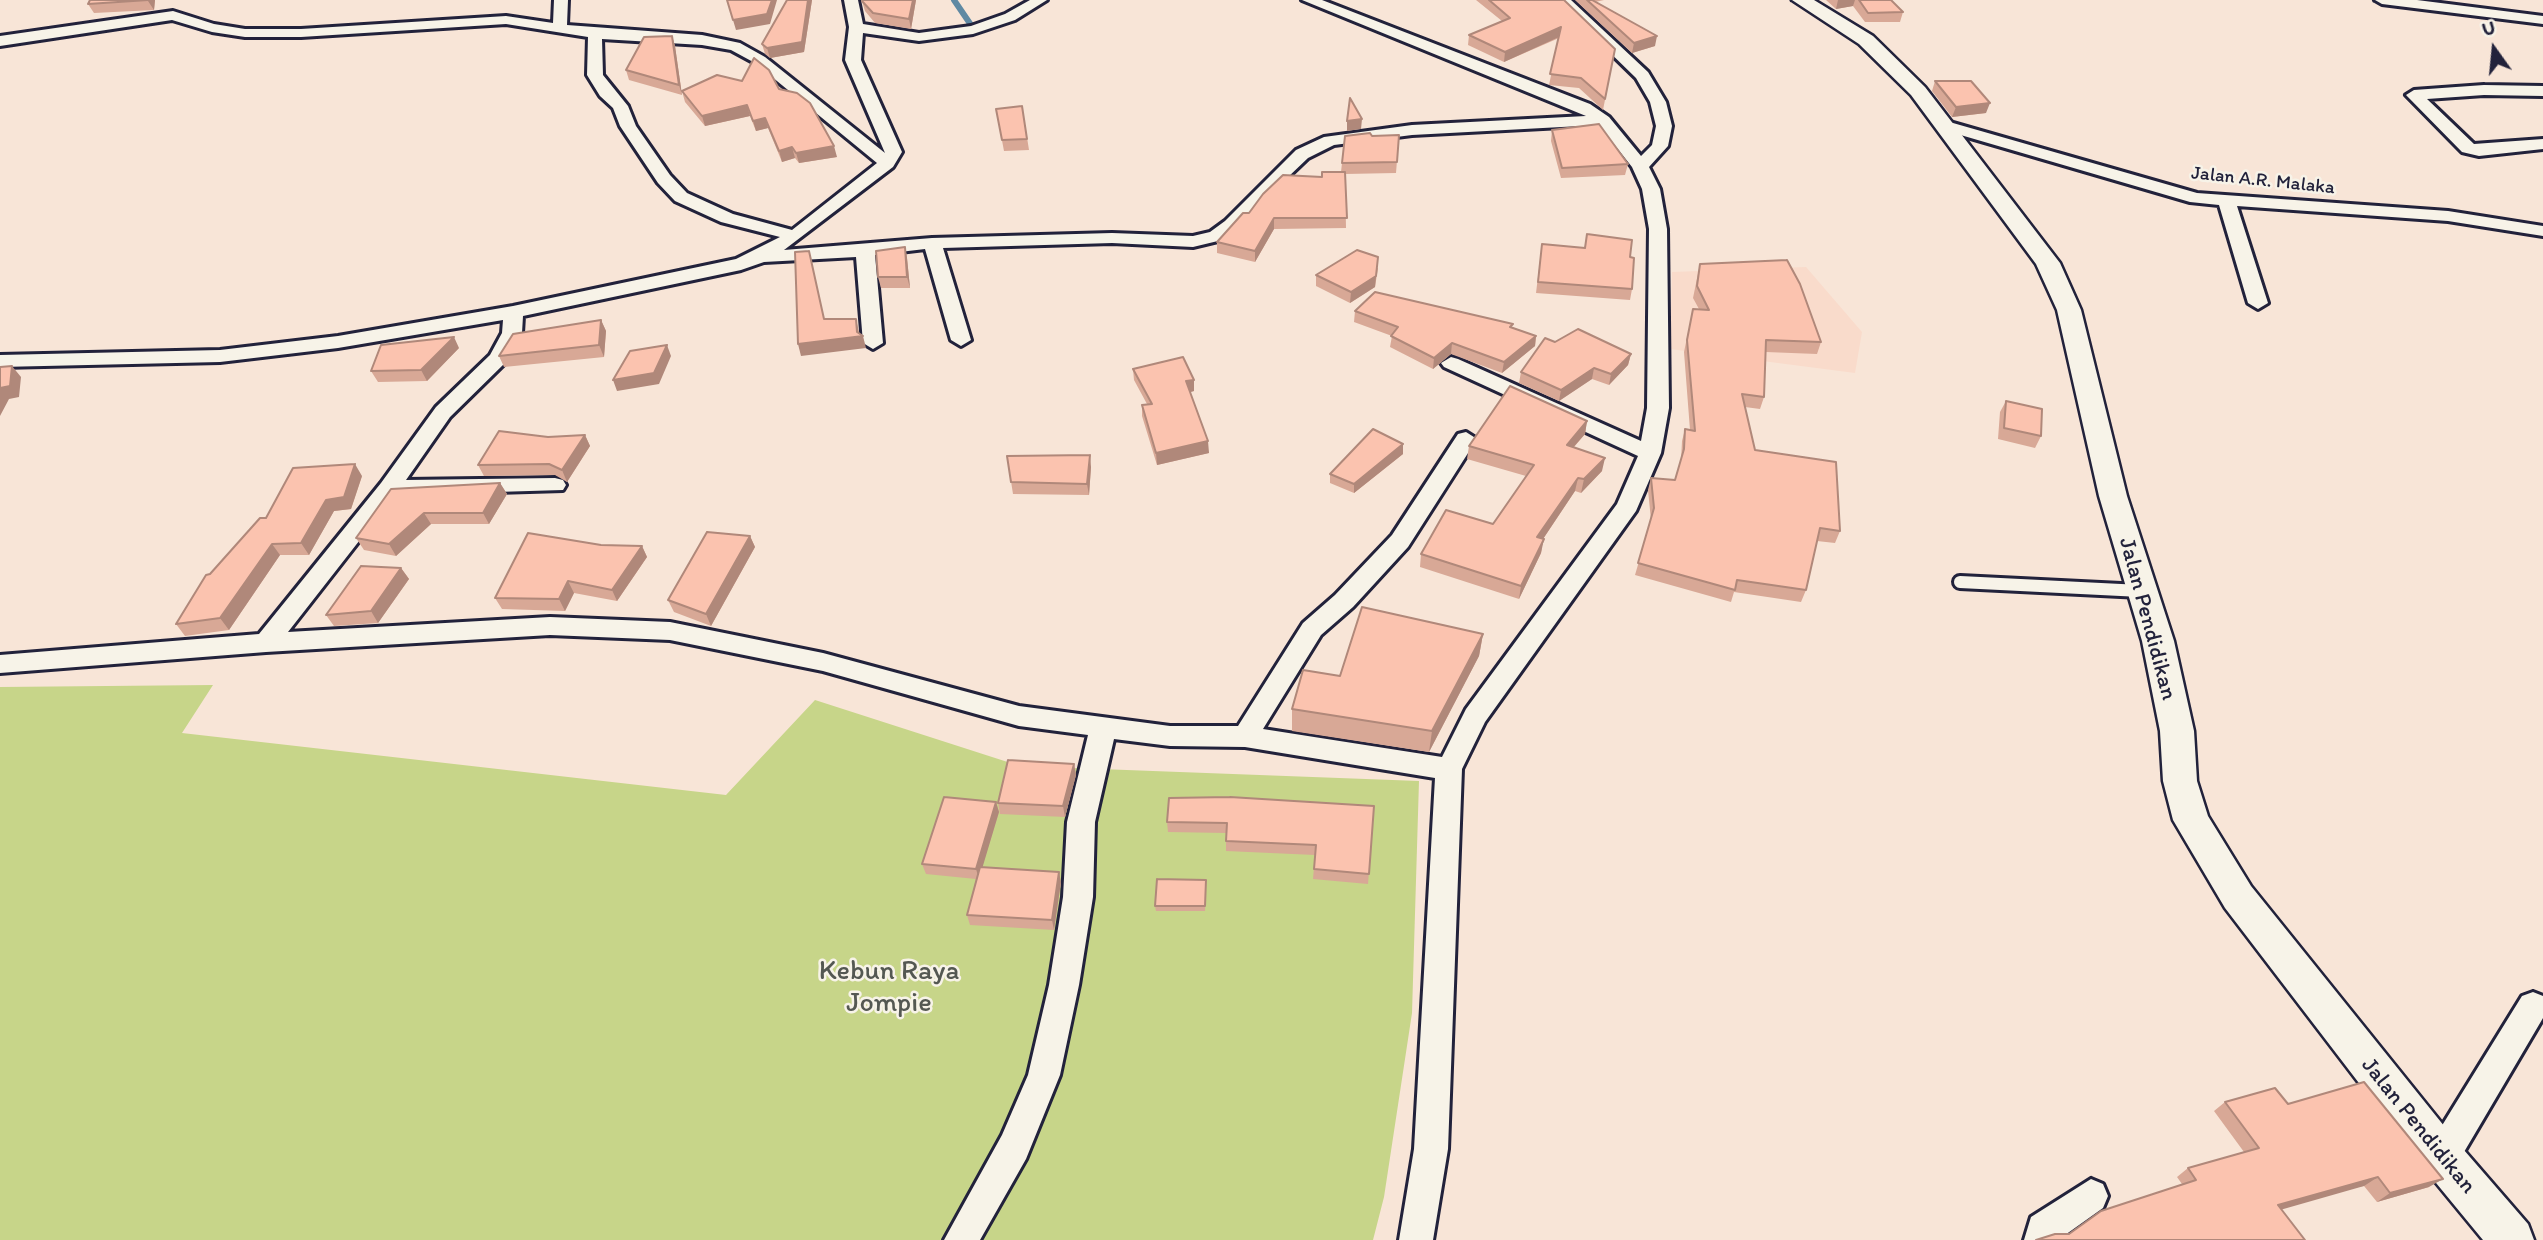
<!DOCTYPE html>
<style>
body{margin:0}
#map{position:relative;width:2543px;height:1240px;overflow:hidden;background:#f8e5d7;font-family:Itim,sans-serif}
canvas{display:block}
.north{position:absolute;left:2459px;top:14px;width:70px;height:70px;-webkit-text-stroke:5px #f7f3e8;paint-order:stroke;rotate:345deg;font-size:19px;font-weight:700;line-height:28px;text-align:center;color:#22223b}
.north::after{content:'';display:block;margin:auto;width:24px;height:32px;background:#22223b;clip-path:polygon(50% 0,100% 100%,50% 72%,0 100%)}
</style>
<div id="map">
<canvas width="2543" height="1240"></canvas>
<div class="north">U</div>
</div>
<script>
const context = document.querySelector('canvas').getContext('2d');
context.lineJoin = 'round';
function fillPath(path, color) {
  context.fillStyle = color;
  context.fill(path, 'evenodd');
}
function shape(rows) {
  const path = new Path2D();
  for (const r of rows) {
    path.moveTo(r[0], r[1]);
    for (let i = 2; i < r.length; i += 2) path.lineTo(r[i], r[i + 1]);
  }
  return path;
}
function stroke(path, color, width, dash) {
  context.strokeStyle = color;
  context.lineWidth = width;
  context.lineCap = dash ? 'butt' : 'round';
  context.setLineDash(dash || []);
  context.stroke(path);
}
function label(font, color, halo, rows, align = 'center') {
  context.font = font + ' Itim,sans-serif';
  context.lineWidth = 5;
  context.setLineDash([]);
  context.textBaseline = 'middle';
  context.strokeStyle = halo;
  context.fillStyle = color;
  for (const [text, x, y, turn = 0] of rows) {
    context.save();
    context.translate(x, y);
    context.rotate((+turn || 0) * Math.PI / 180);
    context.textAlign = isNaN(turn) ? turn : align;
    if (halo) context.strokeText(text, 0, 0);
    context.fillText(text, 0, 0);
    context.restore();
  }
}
const built = shape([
 [1806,267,1862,332,1855,373,1670,349,1672,272]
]);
const green = shape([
 [213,685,182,733,726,795,815,700,1020,766,1419,781,1412,1013,1384,1197,1373,1240,0,1240,0,687]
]);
const stream = shape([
 [954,0,971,25]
]);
const service = shape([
 [1960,582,2141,591]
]);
const minor = shape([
 [554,0,568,0,567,25,702,35,740,43,765,57,885,153,845,60,849,27,844,0,858,0,863,24,919,33,971,26,1005,14,1030,0,1047,0,1015,20,973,34,919,41,863,33,861,60,902,152,893,167,784,250,932,238,1112,233,1193,236,1210,232,1225,221,1296,150,1324,137,1412,125,1586,116,1302,0,1322,0,1590,104,1609,117,1641,156,1652,145,1656,126,1650,102,1636,78,1556,0,1571,0,1648,72,1666,102,1672,126,1668,146,1649,167,1660,189,1667,229,1669,408,1661,453,1636,511,1485,722,1462,769,1448,1149,1433,1240,1399,1240,1414,1149,1435,778,1245,747,1170,746,1114,739,1095,822,1093,897,1079,985,1060,1075,1026,1159,980,1240,944,1240,1002,1135,1028,1075,1049,985,1063,897,1067,822,1088,735,1019,726,823,671,670,640,550,635,266,652,0,673,0,655,259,634,381,483,436,407,490,355,502,333,503,320,338,348,220,362,0,367,0,355,220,350,338,336,513,306,736,259,780,237,721,222,675,201,658,183,620,126,613,108,600,96,587,75,588,37,506,24,301,37,245,37,212,32,172,20,0,46,0,36,173,11,214,24,245,29,301,29,506,16,553,23,554,0],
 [602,39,702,45,731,50,755,63,877,163,792,230,733,214,687,193,670,175,636,126,628,106,603,75,602,39],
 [1599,125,1632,167,1642,189,1649,229,1647,408,1641,441,1458,359,1451,357,1441,363,1444,367,1638,456,1617,504,1466,709,1442,757,1263,729,1321,635,1353,607,1408,547,1477,439,1466,432,1458,434,1392,535,1335,595,1303,623,1238,726,1170,726,1019,706,823,653,670,622,550,617,288,632,395,495,563,490,566,485,563,480,555,478,406,480,450,417,506,362,522,333,523,316,741,270,764,262,856,257,863,343,873,349,883,343,875,255,925,249,951,340,961,346,971,340,943,248,1112,243,1193,247,1222,240,1308,158,1334,145,1412,135,1599,125],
 [2375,0,2417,0,2543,16,2543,24,2382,4,2375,0],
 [2484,85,2543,86,2543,96,2484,95,2427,99,2474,144,2543,139,2543,149,2479,156,2462,152,2406,95,2414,90,2484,85],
 [1946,121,2197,193,2448,211,2543,226,2543,236,2448,221,2237,206,2268,303,2258,309,2248,303,2219,205,2190,202,1940,129,1940,123,1946,121],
 [2533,992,2543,996,2543,1018,2454,1169,2442,1174,2430,1169,2425,1157,2430,1145,2522,996,2533,992],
 [2091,1179,2103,1184,2108,1196,2103,1208,2058,1240,2024,1240,2031,1217,2091,1179]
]);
const tertiary = shape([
 [1792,0,1814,0,1873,36,1925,87,2060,263,2081,310,2127,496,2174,641,2194,731,2197,781,2208,816,2251,886,2457,1142,2528,1224,2534,1240,2483,1240,2427,1172,2225,908,2173,820,2163,781,2160,731,2142,641,2099,496,2057,310,2036,264,1911,95,1859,44,1792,0]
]);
const wall = shape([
 [90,0,155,0,154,10,94,13,88,4],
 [787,0,812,0,804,52,770,58,765,54,762,44],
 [916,0,911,29,875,23,865,11,862,1],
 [1476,0,1564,0,1615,49,1603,110,1579,88,1549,85,1559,38,1504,62,1468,45,1469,35,1502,21],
 [1575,0,1604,0,1595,2,1655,46,1632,53],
 [1826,0,1891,0,1903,12,1900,22,1865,22,1853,6,1836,9],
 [672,36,675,46,682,95,629,80,626,70],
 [1935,81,1986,113,1952,117,1932,91],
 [779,89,837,157,799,163,795,158,782,162,768,128,756,131,750,116,705,126,685,102,682,91],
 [1022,106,1029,150,1004,151,996,109],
 [1552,130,1628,164,1625,175,1561,178,1551,141],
 [1399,135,1396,173,1345,174,1346,228,1274,229,1255,262,1217,253,1217,242,1322,177,1341,172,1342,163,1372,136],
 [1542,244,1585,248,1630,257,1632,289,1630,300,1536,293],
 [905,247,907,258,910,288,881,288,878,277],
 [1700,264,1821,342,1817,354,1766,352,1764,397,1760,409,1745,407,1755,450,1840,531,1835,543,1817,541,1806,590,1801,602,1734,592,1731,602,1635,575,1651,520,1648,490,1651,478,1675,480,1681,461,1682,441,1685,429,1690,430,1684,352,1693,309,1699,309,1693,298],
 [1378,268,1375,287,1350,303,1316,286,1316,275],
 [1355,311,1512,327,1536,336,1535,346,1502,373,1451,354,1433,369,1390,347,1392,336,1354,322],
 [601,320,606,331,604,357,504,367,499,356],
 [1555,342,1631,354,1628,365,1609,385,1592,379,1559,401,1519,383,1521,372],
 [459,348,427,381,378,382,371,371],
 [1133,369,1194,391,1190,392,1209,453,1157,465,1142,416,1142,405,1147,404,1134,380],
 [2006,401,2041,436,2035,448,1998,439,2000,412],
 [1587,421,1585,434,1574,447,1602,471,1581,493,1575,491,1543,539,1541,553,1519,599,1420,567,1421,554,1493,524,1526,476,1467,459,1469,446],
 [585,435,590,446,567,482,555,475,484,476,478,465,548,437],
 [1403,444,1403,454,1354,493,1330,483,1330,474],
 [1007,456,1091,467,1089,495,1013,494],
 [362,476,351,509,334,511,309,555,280,555,229,630,185,636,176,624,210,574,266,518],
 [500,483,507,494,489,524,431,524,396,556,364,550,356,538],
 [750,536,755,547,711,626,674,612,668,600],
 [601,545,642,546,647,557,617,601,574,593,565,611,502,609,495,598],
 [401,568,409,579,378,623,334,626,326,615],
 [1483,634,1479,656,1429,752,1292,731,1292,709,1340,676],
 [1074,764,1076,775,1065,817,1000,814,998,803],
 [996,802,999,812,982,867,1061,882,1054,930,970,925,967,915,976,879,926,874,922,864],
 [1374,806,1368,884,1313,879,1315,855,1226,851,1226,833,1168,832,1167,822],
 [1206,880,1205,911,1156,911,1155,906],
 [2225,1102,2288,1104,2429,1187,2377,1202,2364,1186,2069,1234,2182,1184,2177,1177,2188,1168,2244,1152,2214,1111]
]);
const shadedWall = shape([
 [148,0,155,0,154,10,148,1],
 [772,0,777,0,770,24,736,30,733,20],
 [808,0,812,0,804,52,770,58,767,48],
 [913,0,916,0,911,29,909,19],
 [1838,0,1855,0,1853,6,1836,9],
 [1561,27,1559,37,1504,62,1505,52],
 [672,36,675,46,682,95,679,85],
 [1657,36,1655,46,1632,53,1634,43],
 [1990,103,1986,113,1952,117,1956,107],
 [747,105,750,116,705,126,702,116],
 [765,118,768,128,756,131,753,121],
 [1362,119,1361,129,1347,131,1347,121],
 [834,146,837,157,799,163,796,153],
 [792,147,795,158,782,162,779,151],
 [1274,218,1274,229,1255,262,1255,251],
 [905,247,907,258,910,288,907,277],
 [1378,257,1375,287,1350,303,1351,292],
 [856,319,860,337,863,336,866,348,801,356,798,344,857,332],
 [601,320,606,331,604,357,599,345],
 [1536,336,1535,346,1502,373,1504,362],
 [454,337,459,348,427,381,421,370],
 [1452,343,1451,354,1433,369,1434,358],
 [667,345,671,356,659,384,617,391,613,380],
 [1631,354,1628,365,1609,385,1611,374],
 [12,366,21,377,19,397,9,399,0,416,0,388],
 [1594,368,1592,379,1559,401,1561,390],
 [1194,380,1194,391,1187,393,1186,381],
 [1587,421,1585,434,1564,458,1567,445],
 [585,435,590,446,567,482,562,470],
 [1208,441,1209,453,1157,465,1156,453],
 [1403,444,1403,454,1354,493,1354,484],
 [1090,455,1091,467,1089,495,1087,484],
 [1605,458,1602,471,1581,493,1584,479],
 [355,464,362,476,351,509,334,511,309,555,301,543,326,500],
 [1578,478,1575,491,1535,551,1537,537],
 [500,483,507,494,489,524,483,513],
 [424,513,431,524,396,556,389,544],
 [750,536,755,547,711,626,706,614],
 [1544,539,1541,553,1519,599,1521,586],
 [272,544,280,555,229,630,220,618],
 [642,546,647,557,617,601,612,590],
 [401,568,409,579,378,623,371,611],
 [568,581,574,593,565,611,559,599],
 [1483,634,1479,656,1429,752,1432,731],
 [1074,764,1076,775,1065,817,1063,806],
 [996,802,999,812,979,879,976,869],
 [1059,872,1061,882,1054,930,1052,920],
 [2378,1177,2364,1186,2266,1214,2278,1205],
 [2443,1179,2429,1187,2377,1202,2390,1193]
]);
const building = shape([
 [90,0,148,0,88,4,90,0],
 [727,0,772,0,767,14,733,20,727,0],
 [787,0,808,0,802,42,767,48,762,44,787,0],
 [863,0,913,0,909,19,873,13,862,1,863,0],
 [1489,0,1564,0,1615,49,1605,99,1581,78,1550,74,1561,27,1505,52,1469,35,1510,18,1489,0],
 [1587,0,1592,0,1657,36,1634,43,1587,0],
 [1859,0,1891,0,1903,12,1868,13,1859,0],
 [672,36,679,85,626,70,644,37,672,36],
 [754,58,769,70,779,89,797,93,810,103,834,146,796,153,792,147,779,151,765,118,753,121,747,105,702,116,682,91,717,75,742,81,754,58],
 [1935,81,1971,81,1990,103,1956,107,1935,81],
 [1350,98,1362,119,1347,121,1350,98],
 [1022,106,1027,139,1002,140,996,109,1022,106],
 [1599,124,1628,164,1562,168,1552,130,1599,124],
 [1370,133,1372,136,1399,135,1397,162,1342,163,1345,136,1370,133],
 [1322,172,1345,172,1347,218,1274,218,1255,251,1217,242,1243,213,1249,213,1263,194,1283,175,1322,177,1322,172],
 [1587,234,1632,240,1630,257,1634,258,1632,289,1538,282,1542,244,1585,248,1587,234],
 [905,247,907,277,878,277,876,251,905,247],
 [1357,250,1378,257,1376,276,1351,292,1316,275,1357,250],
 [809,251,824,319,856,319,857,332,863,336,798,344,795,252,809,251],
 [1787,260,1800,284,1821,342,1766,340,1764,397,1742,394,1755,450,1836,462,1840,531,1820,528,1806,590,1737,580,1735,590,1638,563,1654,508,1651,478,1675,480,1684,449,1685,429,1695,431,1687,340,1693,309,1709,310,1697,286,1700,264,1787,260],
 [1375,292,1513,324,1510,327,1536,336,1504,362,1452,343,1434,358,1391,336,1398,327,1355,311,1375,292],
 [601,320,599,345,499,356,513,334,601,320],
 [1578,329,1631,354,1611,374,1594,368,1561,390,1521,372,1545,338,1555,342,1578,329],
 [454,337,421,370,371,371,381,345,454,337],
 [667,345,654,373,613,380,630,351,667,345],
 [1183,357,1194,380,1186,381,1208,441,1156,453,1142,405,1152,404,1133,369,1183,357],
 [12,366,10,386,0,388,0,367,12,366],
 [1510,386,1587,421,1567,445,1605,458,1584,479,1578,478,1537,537,1544,539,1521,586,1421,554,1446,510,1493,524,1534,465,1469,446,1510,386],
 [2006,401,2042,409,2041,436,2004,428,2006,401],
 [1373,429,1403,444,1354,484,1330,474,1373,429],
 [499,431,548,437,585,435,562,470,549,464,478,465,499,431],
 [1090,455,1087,484,1011,482,1007,456,1090,455],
 [355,464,344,497,326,500,301,543,272,544,220,618,176,624,206,575,210,574,260,518,266,518,293,468,355,464],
 [500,483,483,513,424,513,389,544,356,538,391,489,500,483],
 [707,532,750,536,706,614,668,600,707,532],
 [528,533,601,545,642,546,612,590,568,581,559,599,495,598,528,533],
 [361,566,401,568,371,611,326,615,361,566],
 [1362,607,1483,634,1432,731,1292,709,1303,670,1340,676,1362,607],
 [1008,760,1074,764,1063,806,998,803,1008,760],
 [944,797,996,802,976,869,922,864,944,797],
 [1230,797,1374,806,1369,874,1314,869,1316,845,1226,841,1227,823,1167,822,1169,798,1230,797],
 [980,867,1059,872,1052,920,967,915,980,867],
 [1157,879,1206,880,1205,906,1155,906,1157,879],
 [2364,1082,2443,1179,2390,1193,2378,1177,2278,1205,2305,1240,2036,1240,2055,1234,2069,1234,2101,1211,2196,1180,2188,1168,2259,1148,2225,1102,2275,1088,2288,1104,2364,1082]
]);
const farStreetnames = [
 ["Jalan A.R. Malaka",2263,181,6]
];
const streetNames = [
 ["Jalan Pendidikan",2147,619,75],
 ["Jalan Pendidikan",2418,1126,51]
];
const nearParknames = [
 ["Kebun Raya",889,972],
 ["Jompie",889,1004]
];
fillPath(built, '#f9dbcb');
fillPath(green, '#c7d589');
stroke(stream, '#5f89a3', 6);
stroke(service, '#22223b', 18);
stroke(minor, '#22223b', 6);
stroke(tertiary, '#22223b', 5);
stroke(service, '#f7f3e8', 12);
fillPath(minor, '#f7f3e8');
fillPath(tertiary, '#f7f3e8');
fillPath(wall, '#d8a896');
fillPath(shadedWall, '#b0887a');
fillPath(building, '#fbc3af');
stroke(building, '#b0887a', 2);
label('19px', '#22223b', '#f7f3e8', farStreetnames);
label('23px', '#22223b', '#f7f3e8', streetNames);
label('28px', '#545852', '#f7f3e8', nearParknames);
</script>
